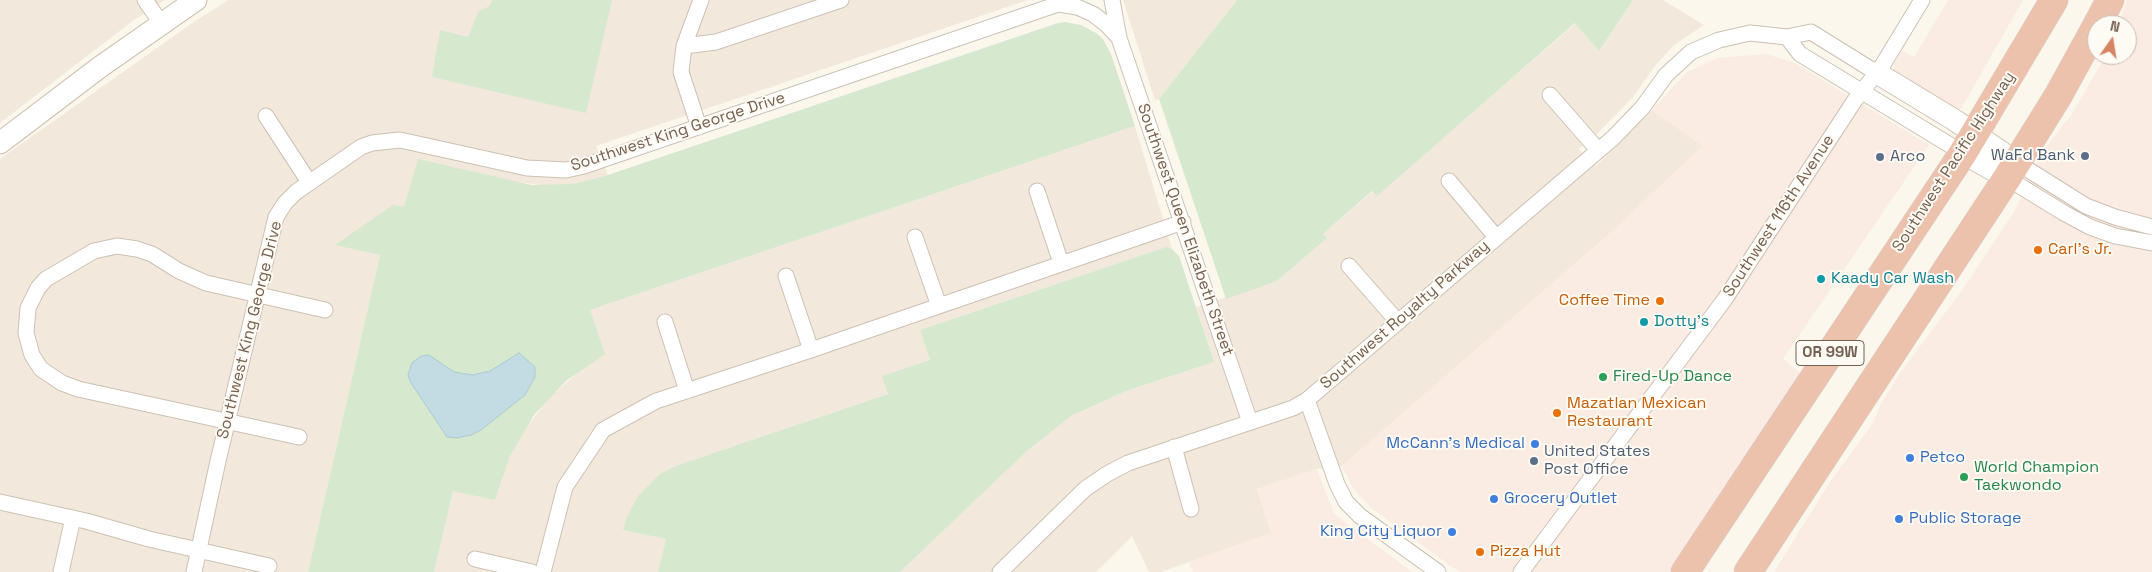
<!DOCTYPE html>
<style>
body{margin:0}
#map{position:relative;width:2152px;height:572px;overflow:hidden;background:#fbf7ed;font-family:"Space Grotesk",sans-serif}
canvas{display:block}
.north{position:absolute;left:2087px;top:15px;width:50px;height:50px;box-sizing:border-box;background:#fefaf4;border:1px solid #c7bdb3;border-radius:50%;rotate:13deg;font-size:14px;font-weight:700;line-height:20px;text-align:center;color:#756152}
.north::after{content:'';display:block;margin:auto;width:18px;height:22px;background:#d68462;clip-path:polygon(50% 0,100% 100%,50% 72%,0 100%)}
</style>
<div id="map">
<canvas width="2152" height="572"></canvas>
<div class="north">N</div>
</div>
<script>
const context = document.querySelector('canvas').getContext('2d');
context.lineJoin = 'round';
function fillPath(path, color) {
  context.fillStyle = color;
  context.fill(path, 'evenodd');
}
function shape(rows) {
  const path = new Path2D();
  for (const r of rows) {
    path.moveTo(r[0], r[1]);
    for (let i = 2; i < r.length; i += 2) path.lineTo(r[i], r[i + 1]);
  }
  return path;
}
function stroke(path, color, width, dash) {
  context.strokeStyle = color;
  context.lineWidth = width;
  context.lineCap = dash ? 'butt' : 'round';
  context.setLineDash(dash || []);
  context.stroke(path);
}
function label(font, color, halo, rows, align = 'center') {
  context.font = font + ' "Space Grotesk",sans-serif';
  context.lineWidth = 4;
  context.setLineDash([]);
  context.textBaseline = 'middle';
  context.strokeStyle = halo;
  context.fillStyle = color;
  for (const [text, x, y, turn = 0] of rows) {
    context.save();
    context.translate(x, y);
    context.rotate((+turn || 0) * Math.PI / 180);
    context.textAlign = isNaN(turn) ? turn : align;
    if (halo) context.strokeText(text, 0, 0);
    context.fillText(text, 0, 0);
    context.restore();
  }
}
const residential = shape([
 [0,0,165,0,130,23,0,123],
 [229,0,1028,0,596,146,608,175,573,184,549,186,516,182,404,207,336,244,380,255,308,572,0,572,0,159,198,19],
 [1123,0,1237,0,1159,99,1155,100],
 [1633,0,1663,0,1704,25,1674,45,1655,66,1633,97,1598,133,1579,149,1596,166,1652,110,1703,146,1607,236,1342,466,1317,469,1257,489,1271,533,1161,572,1149,572,1132,536,1096,572,900,572,1027,451,1071,416,1126,391,1214,362,1196,307,1277,281,1327,238,1323,234,1373,191,1377,195,1576,23,1599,51],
 [1135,126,1172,249,1163,248,920,330,930,360,883,376,888,394,678,465,624,530,666,539,658,572,434,572,453,490,495,500,510,456,521,434,550,397,584,367,590,310]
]);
const commercial = shape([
 [1948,0,2023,0,1961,109,1946,109,1893,73,1894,64,1902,51,1914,57],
 [2127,0,2152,0,2152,572,1774,572,1830,482,1871,426,1881,404,1900,373,1963,289,2014,212,2041,153,2072,114,2102,62,2104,55,2127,55,2127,25,2118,25],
 [1766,54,1795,63,1929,145,1783,359,1802,375,1672,572,1459,572,1371,508,1353,488,1342,466,1607,236,1703,146,1652,110,1687,72,1717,58],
 [1317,469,1334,514,1412,572,1193,572,1189,562,1271,533,1257,489]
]);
const green = shape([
 [492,0,612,0,586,113,432,77,440,30,468,37,479,11,490,6],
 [1237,0,1633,0,1599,51,1575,23,1377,196,1372,191,1323,234,1327,238,1277,281,1226,299,1159,99],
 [1064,22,1081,25,1096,33,1103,39,1111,54,1135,126,590,310,605,354,566,381,534,415,510,456,495,500,453,491,434,572,308,572,380,255,335,245,393,205,404,207,418,159,532,185,573,184,608,175,1055,24],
 [1166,247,1172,249,1179,256,1214,362,1126,391,1071,416,1027,451,900,572,658,572,666,539,623,530,627,517,638,496,660,474,678,465,888,394,882,376,930,360,920,330]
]);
const water = shape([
 [519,353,535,367,535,377,525,395,481,430,471,435,457,438,447,437,411,383,408,375,412,363,421,356,429,355,454,372,473,375,490,371,519,353]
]);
const street = shape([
 [145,0,161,23],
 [1112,0,1119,38,1250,422],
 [1059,4,1077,7,1093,14,1106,24,1119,38],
 [1787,37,1800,54,1963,153],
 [684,46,716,42,841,0],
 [1550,95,1598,150],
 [266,116,309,182],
 [699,127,681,72,684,46,701,0],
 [2016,162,2086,206,2115,217,2152,227],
 [2007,178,2064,213,2090,227,2115,236,2152,243],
 [1449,181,1496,237],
 [1037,191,1061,263],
 [915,237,939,306],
 [1349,266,1398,322],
 [786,276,811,350],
 [665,322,687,391],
 [1307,400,1337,484,1346,502,1360,516,1438,572],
 [299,437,78,389,62,383,41,369,32,355,26,333,28,308,38,288,46,279,94,251,117,246,137,249,152,254,179,271,206,283,325,310],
 [1174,447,1191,509],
 [0,502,86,521,149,539,269,566],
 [475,559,532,572],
 [61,572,73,518],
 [194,572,218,461,276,217,285,203,296,192,361,147,372,143,400,140,527,168,566,170,584,166,1070,0],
 [543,572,565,487,603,430,656,401,811,350,1183,222],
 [1000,572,1085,489,1107,474,1128,463,1293,408,1307,400,1613,138,1642,108,1666,75,1691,52,1719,40,1750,33,1787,37,1811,32,1877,73],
 [1521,572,1725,299,1855,100,1882,66,1922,0]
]);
const secondary = shape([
 [1877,73,1956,121,2016,162],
 [0,143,100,67,196,0],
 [1963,153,2007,178]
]);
const highway = shape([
 [2097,25,2110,0],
 [1685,572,1963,153,2054,0],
 [1748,572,2007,178,2058,96,2097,25]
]);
const markers = [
 [2085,156,5,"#5c6f8a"],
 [1880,157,5,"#5c6f8a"],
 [2038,250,5,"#e8710a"],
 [1821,279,5,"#0f9aa8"],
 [1660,301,5,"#e8710a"],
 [1644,322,5,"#0f9aa8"],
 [1603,377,5,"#2e9e5b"],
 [1557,413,5,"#e8710a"],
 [1535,444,5,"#3f7fe0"],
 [1910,458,5,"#3f7fe0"],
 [1534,461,5,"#5c6f8a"],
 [1964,477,5,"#2e9e5b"],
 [1494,499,5,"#3f7fe0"],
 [1899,519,5,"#3f7fe0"],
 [1452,532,5,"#3f7fe0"],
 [1480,552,5,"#e8710a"]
];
const shields = [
 [1830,353,68]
];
const shieldNames = [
 ["OR 99W",1830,353]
];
const streetNames = [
 ["Southwest King George Drive",678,132,-18],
 ["Southwest Pacific Highway",1954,162,-57],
 ["Southwest 116th Avenue",1779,216,-57],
 ["Southwest Queen Elizabeth Street",1185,230,71],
 ["Southwest Royalty Parkway",1405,315,-41],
 ["Southwest King George Drive",250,330,-76]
];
const serviceNames = [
 ["WaFd Bank",2075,156,"right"],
 ["Arco",1890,157],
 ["United States",1544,452],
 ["Post Office",1544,470]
];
const foodNames = [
 ["Carl's Jr.",2048,250],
 ["Coffee Time",1650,301,"right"],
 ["Mazatlan Mexican",1567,404],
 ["Restaurant",1567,422],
 ["Pizza Hut",1490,552]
];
const cultureNames = [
 ["Kaady Car Wash",1831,279],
 ["Dotty's",1654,322]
];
const leisureNames = [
 ["Fired-Up Dance",1613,377],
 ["World Champion",1974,468],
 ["Taekwondo",1974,486]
];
const shopNames = [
 ["McCann's Medical",1525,444,"right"],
 ["Petco",1920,458],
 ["Grocery Outlet",1504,499],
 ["Public Storage",1909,519],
 ["King City Liquor",1442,532,"right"]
];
fillPath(residential, '#f2e9dc');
fillPath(commercial, '#faebe3');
fillPath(green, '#d6e8cd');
fillPath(water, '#c3dce3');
stroke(water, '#abcad4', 1);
stroke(street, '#cdc0b4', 17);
stroke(secondary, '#cfc1b2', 23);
stroke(highway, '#d8d3cf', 29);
stroke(street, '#fff', 15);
stroke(secondary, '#fff', 21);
stroke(highway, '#edc2ac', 28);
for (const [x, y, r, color] of markers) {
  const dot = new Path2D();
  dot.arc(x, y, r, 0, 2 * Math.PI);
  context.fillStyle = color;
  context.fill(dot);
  stroke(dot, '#fefaf4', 2);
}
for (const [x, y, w] of shields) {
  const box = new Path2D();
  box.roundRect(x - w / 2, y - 12.5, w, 25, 4);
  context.fillStyle = '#fefaf4';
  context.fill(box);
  stroke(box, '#756152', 1);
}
label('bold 15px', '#756152', null, shieldNames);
label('16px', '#756152', '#fefaf4', streetNames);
label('16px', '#4e5e75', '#fefaf4', serviceNames, 'left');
label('16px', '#c56008', '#fefaf4', foodNames, 'left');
label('16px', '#0d838f', '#fefaf4', cultureNames, 'left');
label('16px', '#27864d', '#fefaf4', leisureNames, 'left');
label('16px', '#366cbe', '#fefaf4', shopNames, 'left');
</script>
